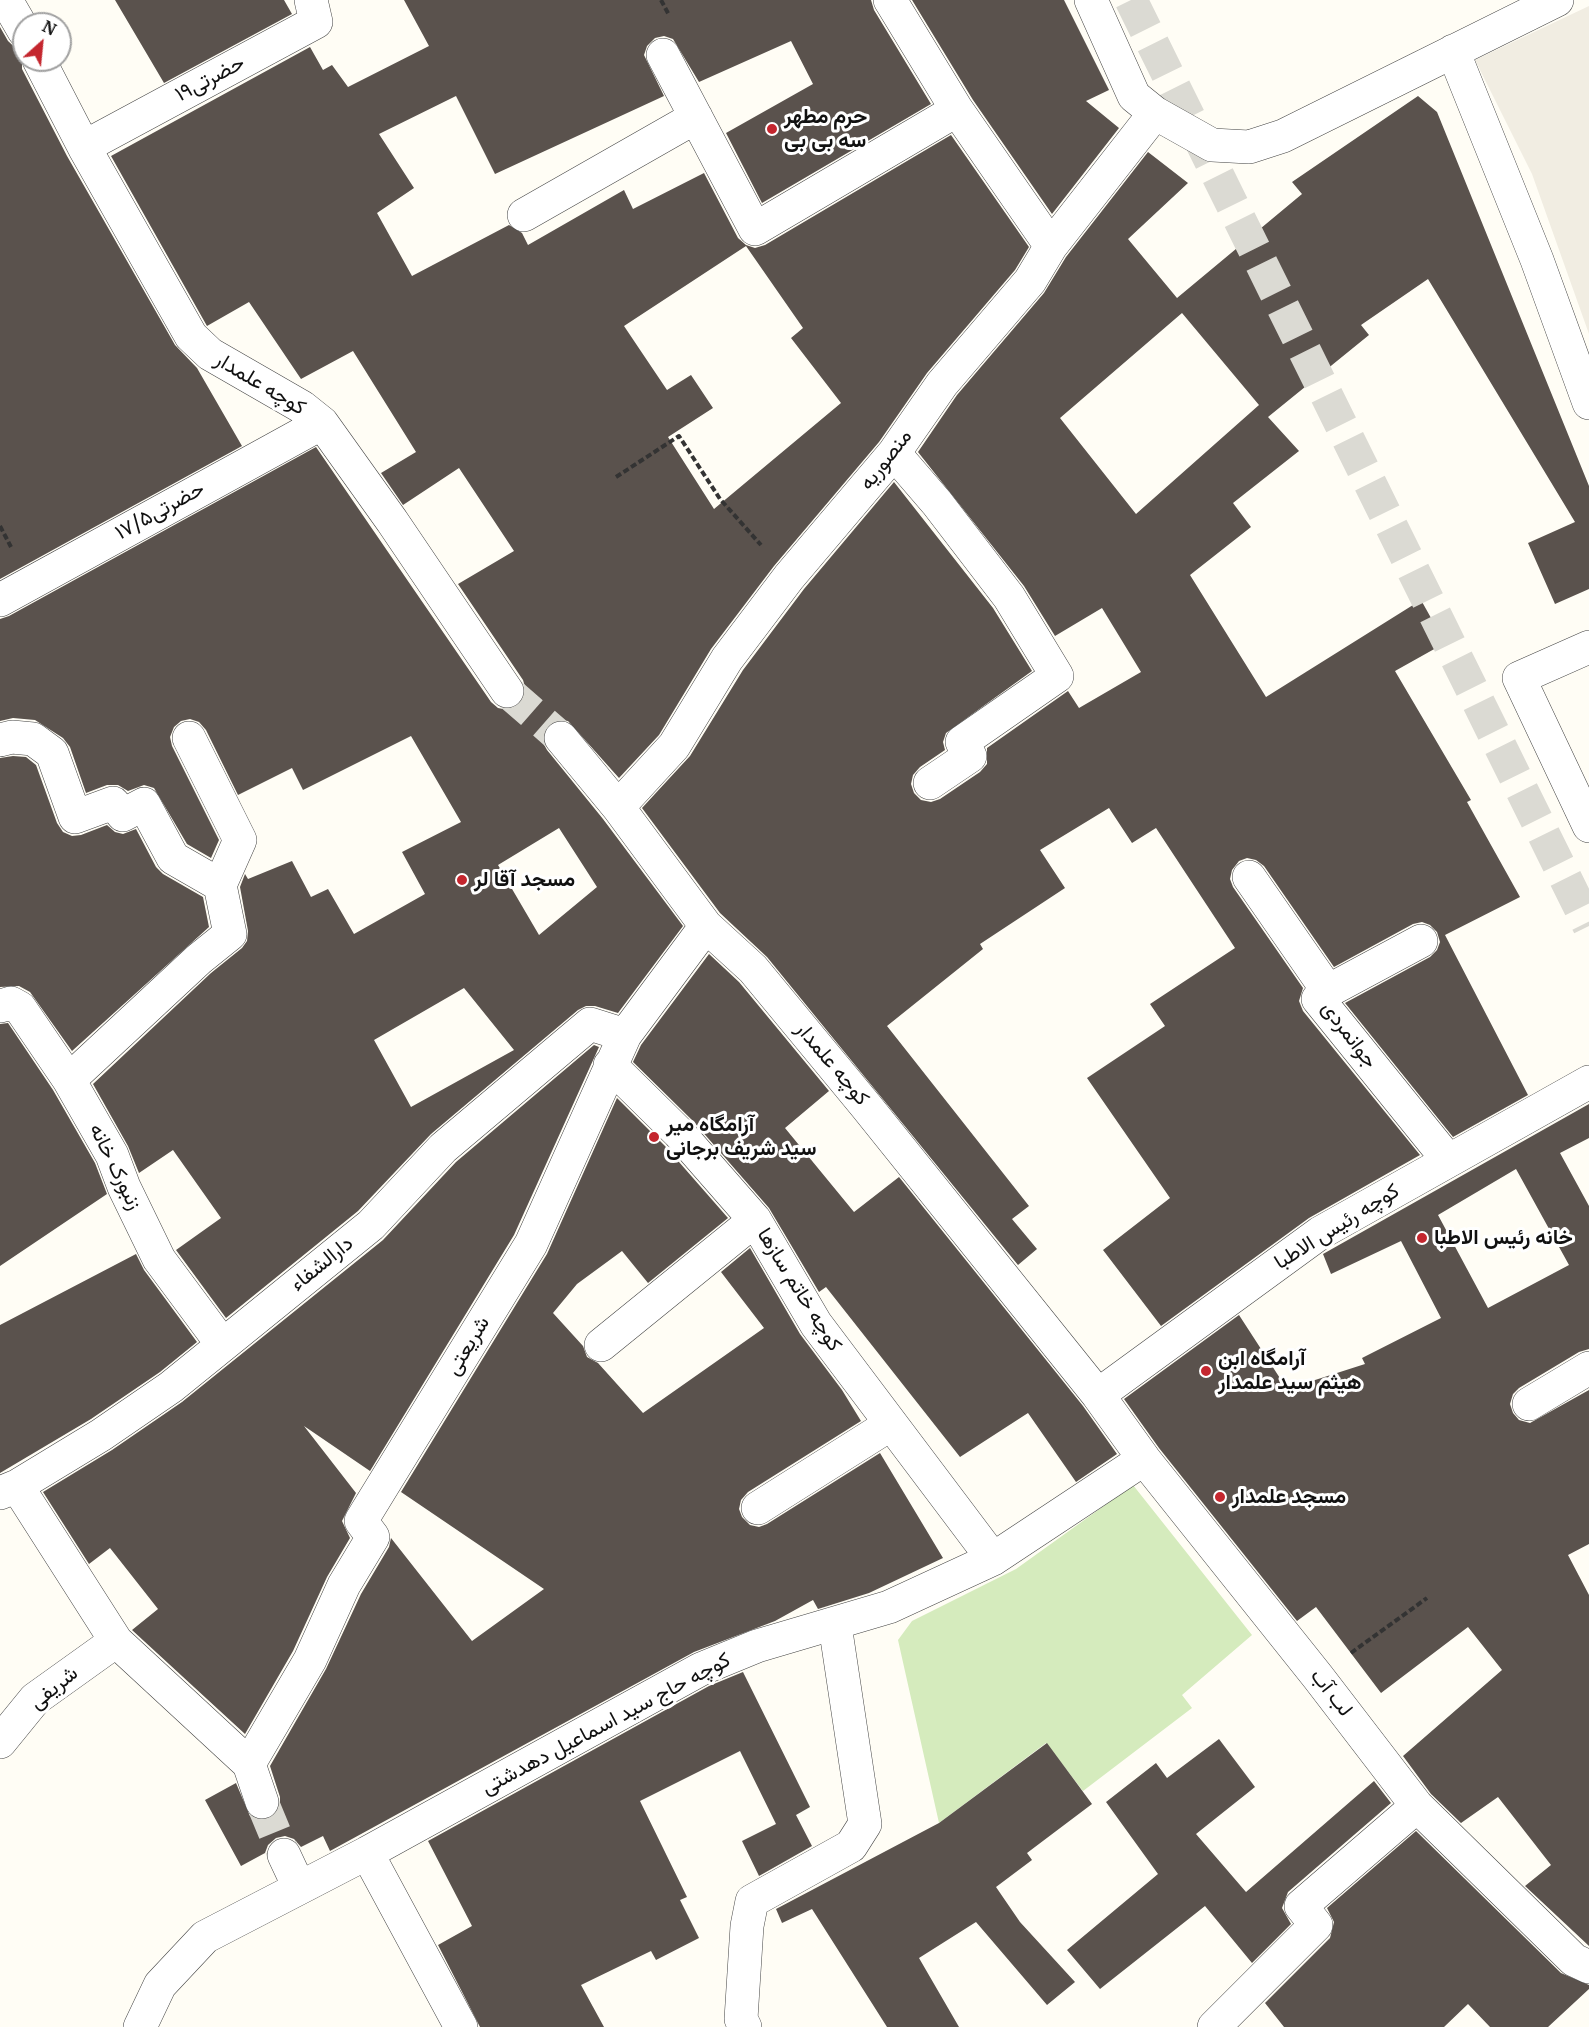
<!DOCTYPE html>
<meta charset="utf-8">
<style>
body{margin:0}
#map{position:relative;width:1589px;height:2027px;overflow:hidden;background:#fffdf5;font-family:Merriweather,serif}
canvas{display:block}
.north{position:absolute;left:12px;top:12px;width:60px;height:60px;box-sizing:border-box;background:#fff;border:2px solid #a0a0a0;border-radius:50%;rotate:27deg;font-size:16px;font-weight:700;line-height:24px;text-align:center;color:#111}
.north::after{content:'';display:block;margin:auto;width:21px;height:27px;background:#c4262e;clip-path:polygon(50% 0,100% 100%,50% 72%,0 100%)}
</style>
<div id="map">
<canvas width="1589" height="2027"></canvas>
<div class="north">N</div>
</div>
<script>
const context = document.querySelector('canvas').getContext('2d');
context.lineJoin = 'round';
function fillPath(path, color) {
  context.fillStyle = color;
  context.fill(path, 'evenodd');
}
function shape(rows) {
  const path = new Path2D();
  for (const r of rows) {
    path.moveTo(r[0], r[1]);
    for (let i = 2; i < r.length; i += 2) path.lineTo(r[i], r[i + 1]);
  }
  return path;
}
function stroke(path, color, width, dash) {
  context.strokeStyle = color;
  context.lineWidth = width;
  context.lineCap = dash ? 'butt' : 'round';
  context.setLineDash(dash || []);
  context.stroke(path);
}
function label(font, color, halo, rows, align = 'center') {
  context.font = font + ' Merriweather,Vazirmatn,serif';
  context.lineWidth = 6;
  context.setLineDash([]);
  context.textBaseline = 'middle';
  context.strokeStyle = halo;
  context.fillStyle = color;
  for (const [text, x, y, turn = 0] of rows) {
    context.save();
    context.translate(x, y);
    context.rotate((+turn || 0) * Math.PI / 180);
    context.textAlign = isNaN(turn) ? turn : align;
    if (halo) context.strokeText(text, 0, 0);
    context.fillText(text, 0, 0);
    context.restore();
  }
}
const green = shape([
 [1133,1485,1252,1635,1182,1695,1192,1708,1083,1791,1046,1743,939,1823,898,1640,912,1621,1016,1569]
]);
const plaza = shape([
 [1589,6,1589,334,1532,174,1475,60]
]);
const building = shape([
 [115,0,284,0,292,14,164,83],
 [404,0,871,0,874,10,931,104,762,203,726,133,813,84,791,41,699,82,673,39,664,36,655,38,647,46,644,55,664,96,495,174,456,96,379,134,414,188,377,213,412,276,509,225,522,233,528,245,624,190,633,209,704,173,738,238,746,245,755,248,765,245,951,135,1029,247,1015,270,927,373,879,442,774,566,711,649,659,735,619,778,568,721,557,720,549,724,544,731,542,741,547,750,603,819,683,926,618,1013,595,1006,586,1006,578,1010,431,1134,358,1211,226,1318,176,1250,221,1218,173,1150,139,1173,128,1146,93,1084,211,973,242,948,247,941,248,931,240,887,245,874,248,879,292,861,311,897,328,889,354,934,425,894,402,852,461,822,411,736,303,790,292,768,238,795,206,730,199,722,190,719,181,721,174,727,170,737,172,746,219,840,211,858,187,844,154,788,144,785,128,791,118,785,107,785,86,793,70,747,63,738,35,720,13,718,0,721,0,619,9,616,316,447,491,702,498,708,508,710,517,707,524,700,526,690,523,680,458,584,514,551,459,468,403,505,381,473,416,452,353,351,301,379,249,302,207,326,111,156,310,47,323,70,332,65,348,87,429,46],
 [746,246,803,328,791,338,841,403,714,509,668,437,713,408,691,375,667,390,624,326],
 [559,828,597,887,539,935,498,865],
 [464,988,514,1050,411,1107,374,1040],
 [912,0,1064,0,1109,90,1086,101,1119,128,1052,214,973,100],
 [0,27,8,41,22,54,22,69,67,156,175,345,197,368,242,446,0,579],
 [1418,96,1437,112,1589,486,1589,589,1555,604,1528,543,1575,522,1428,279,1361,325,1369,335,1268,417,1299,451,1233,503,1251,527,1190,575,1266,697,1421,600,1445,643,1395,671,1471,800,1467,802,1520,897,1445,935,1528,1095,1453,1137,1345,1003,1430,957,1437,950,1440,942,1437,932,1430,925,1422,922,1413,924,1334,967,1264,866,1256,860,1247,858,1239,861,1232,870,1230,879,1233,887,1303,988,1299,1001,1303,1011,1420,1155,1309,1218,1161,1326,1103,1250,1170,1198,1087,1078,1165,1026,1150,1004,1235,948,1156,828,1132,843,1109,808,1040,850,1065,888,980,944,983,949,887,1026,1029,1206,1012,1219,1037,1249,1018,1265,767,957,720,913,642,808,690,756,743,670,804,589,894,482,993,608,1032,671,946,733,943,742,945,750,920,767,913,775,911,784,914,793,921,800,931,802,940,799,980,772,987,764,987,748,1068,691,1079,708,1141,672,1102,608,1055,636,1024,586,918,452,957,395,1044,293,1066,257,1148,152,1188,183,1128,239,1177,298,1302,194,1292,182],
 [1182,313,1259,405,1136,514,1060,418],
 [13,756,26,757,36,765,57,823,63,832,72,836,81,835,107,825,115,832,123,834,136,829,156,867,163,874,203,897,209,927,72,1051,30,992,19,986,0,987,0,758],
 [709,954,739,982,829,1091,785,1128,854,1212,899,1177,1083,1406,1117,1454,1076,1482,1028,1413,960,1457,826,1287,819,1292,769,1208,693,1121,633,1062,641,1045],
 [8,1023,53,1090,95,1163,107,1194,0,1266,0,1024],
 [594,1045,599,1047,514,1235,370,1471,304,1426,356,1493,342,1521,350,1538,327,1577,293,1651,245,1734,132,1630,158,1609,110,1548,89,1564,43,1492,112,1450,182,1402,383,1240,456,1162],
 [617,1098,665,1146,728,1218,648,1283,622,1251,577,1284,553,1313,583,1346,587,1357,598,1363,643,1413,764,1328,721,1272,750,1248,800,1334,842,1390,861,1421,748,1492,741,1500,739,1509,742,1517,750,1525,759,1527,767,1524,880,1453,943,1558,869,1593,818,1609,813,1600,775,1621,694,1652,330,1851,323,1836,301,1847,294,1839,285,1836,276,1838,268,1845,265,1853,241,1866,205,1800,236,1783,250,1816,259,1820,267,1820,276,1814,280,1805,280,1797,270,1766,326,1669,361,1594,389,1547,391,1538,472,1641,544,1589,401,1492,547,1254],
 [1589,1104,1589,1138,1560,1153,1589,1206,1589,1349,1579,1352,1519,1388,1513,1394,1510,1404,1513,1413,1519,1420,1530,1423,1589,1390,1589,1544,1568,1555,1589,1595,1589,1946,1525,1886,1551,1865,1498,1797,1461,1823,1431,1794,1403,1756,1502,1670,1468,1627,1381,1693,1316,1607,1297,1621,1159,1448,1124,1399,1239,1315,1287,1389,1365,1364,1362,1358,1441,1318,1401,1241,1331,1274,1323,1254],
 [1516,1169,1569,1265,1488,1308,1438,1215],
 [136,1254,144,1270,197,1342,160,1372,91,1419,0,1473,0,1325],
 [743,1672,810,1807,796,1815,812,1846,759,1876,742,1841,776,1824,740,1751,640,1801,687,1897,680,1900,699,1938,656,1960,651,1951,581,1985,604,2027,480,2027,438,1945,472,1926,428,1841,709,1686],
 [1219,1739,1255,1787,1196,1834,1246,1892,1374,1781,1391,1803,1288,1892,1282,1908,1291,1924,1252,1963,1205,1906,1100,1989,1067,1950,1158,1874,1106,1802,1156,1763,1167,1778],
 [1047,1743,1092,1804,1027,1853,1032,1860,996,1887,1020,1922,1075,1982,1047,2005,976,1922,919,1958,959,2027,887,2027,812,1909,782,1923,776,1909,939,1823],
 [1416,1831,1561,1973,1589,1985,1589,1989,1548,2027,1490,2027,1468,2004,1444,2027,1284,2027,1265,2003,1330,1938,1334,1922,1327,1908]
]);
const minorTunnel = shape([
 [1131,0,1589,926],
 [507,691,561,738],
 [262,1802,284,1855]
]);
const path = shape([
 [661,0,669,15],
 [616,477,679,436,720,499,761,545],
 [0,526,11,547],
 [1351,1653,1427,1598]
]);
const minor = shape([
 [6,0,24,31],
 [890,0,957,110,1051,246],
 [1091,0,1134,96,1155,113,1212,145,1249,147,1283,136,1557,0],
 [1453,51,1537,260,1589,403],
 [663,55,755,229,957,110],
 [39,60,84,147,191,336,210,354,302,407,322,423,392,521,507,691],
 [84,147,316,22,311,0],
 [524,215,696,117],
 [894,453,937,503,1009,597,1057,676,962,742,970,756,930,783],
 [0,600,322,423],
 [1589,647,1519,678,1589,826],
 [561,738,618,807,706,926,753,969,866,1106,1098,1395,1144,1459,1318,1677,1417,1806,1574,1960,1589,1967],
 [0,740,12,737,33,739,52,753,75,817,113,803,123,815,144,804,173,858,220,885],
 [618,807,674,746,727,659,789,577,894,453,942,384,1030,281,1051,246,1155,113],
 [1249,877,1328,991,1318,999,1448,1160],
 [1328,991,1421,941],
 [0,1006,11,1003,20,1008,69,1080,112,1155,124,1187,159,1259,222,1344],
 [610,1065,679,1133,755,1220,816,1324,993,1559],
 [69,1080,199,959,230,934,220,885,240,840,189,738],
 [601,1345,755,1220],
 [1098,1395,1320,1233,1589,1082],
 [1529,1404,1589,1368],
 [17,1486,116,1641,249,1764,262,1802],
 [0,1493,17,1486,101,1435,171,1387,371,1225,443,1148,590,1024,625,1035],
 [758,1508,891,1424],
 [0,1742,35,1699,116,1641],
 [249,1764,310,1660,344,1585,373,1537,361,1521,531,1244,625,1035,706,926],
 [367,1853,461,2027],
 [284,1855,299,1887],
 [140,2027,160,1985,205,1937,367,1853,701,1669,757,1646,889,1607,993,1559,1144,1459],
 [745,2027,741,2019,747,1926,752,1901,851,1846,865,1824,835,1625],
 [1214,2027,1316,1925,1301,1906,1417,1806]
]);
const markers = [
 [772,129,6,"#c4262e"],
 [462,880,6,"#c4262e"],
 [654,1137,6,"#c4262e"],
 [1422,1238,6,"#c4262e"],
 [1206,1371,6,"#c4262e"],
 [1220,1497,6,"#c4262e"]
];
const streetNames = [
 ["حضرتی۱۹",210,79,-28],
 ["کوچه علمدار",260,384,31],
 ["منصوریه",886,460,-52],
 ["حضرتی۱۷/۵",160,511,-29],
 ["جوانمردی",1349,1035,53],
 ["کوچه علمدار",832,1064,50],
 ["زنبورک خانه",115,1167,64],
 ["کوچه رئیس الاطبا",1337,1227,-32],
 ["دارالشفاء",322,1264,-39],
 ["کوچه خاتم سازها",799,1290,58],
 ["شریعتی",468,1346,-59],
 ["شریفی",54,1688,-39],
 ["لب آب",1331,1693,52],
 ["کوچه حاج سید اسماعیل دهدشتی",606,1724,-28]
];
const poiNames = [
 ["حرم مطهر",784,117],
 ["سه بی بی",784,141],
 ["مسجد آقا لر",474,880],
 ["آرامگاه میر",666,1125],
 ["سید شریف برجانی",666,1149],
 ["خانه رئیس الاطبا",1434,1238],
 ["آرامگاه ابن",1218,1359],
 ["هیثم سید علمدار",1218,1383],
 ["مسجد علمدار",1232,1497]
];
fillPath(green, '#d5ebbd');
fillPath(plaza, '#f1ede2');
fillPath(building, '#5a524d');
stroke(minorTunnel, '#dbdad3', 33, [33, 16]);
stroke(minor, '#444', 34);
stroke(path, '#333', 4, [6, 3]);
stroke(minor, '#fff', 33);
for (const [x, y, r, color] of markers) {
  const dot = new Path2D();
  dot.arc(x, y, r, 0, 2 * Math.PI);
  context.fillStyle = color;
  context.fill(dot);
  stroke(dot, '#fff', 2);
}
label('21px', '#111', '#fff', streetNames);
label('bold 21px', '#111', '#fff', poiNames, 'left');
</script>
